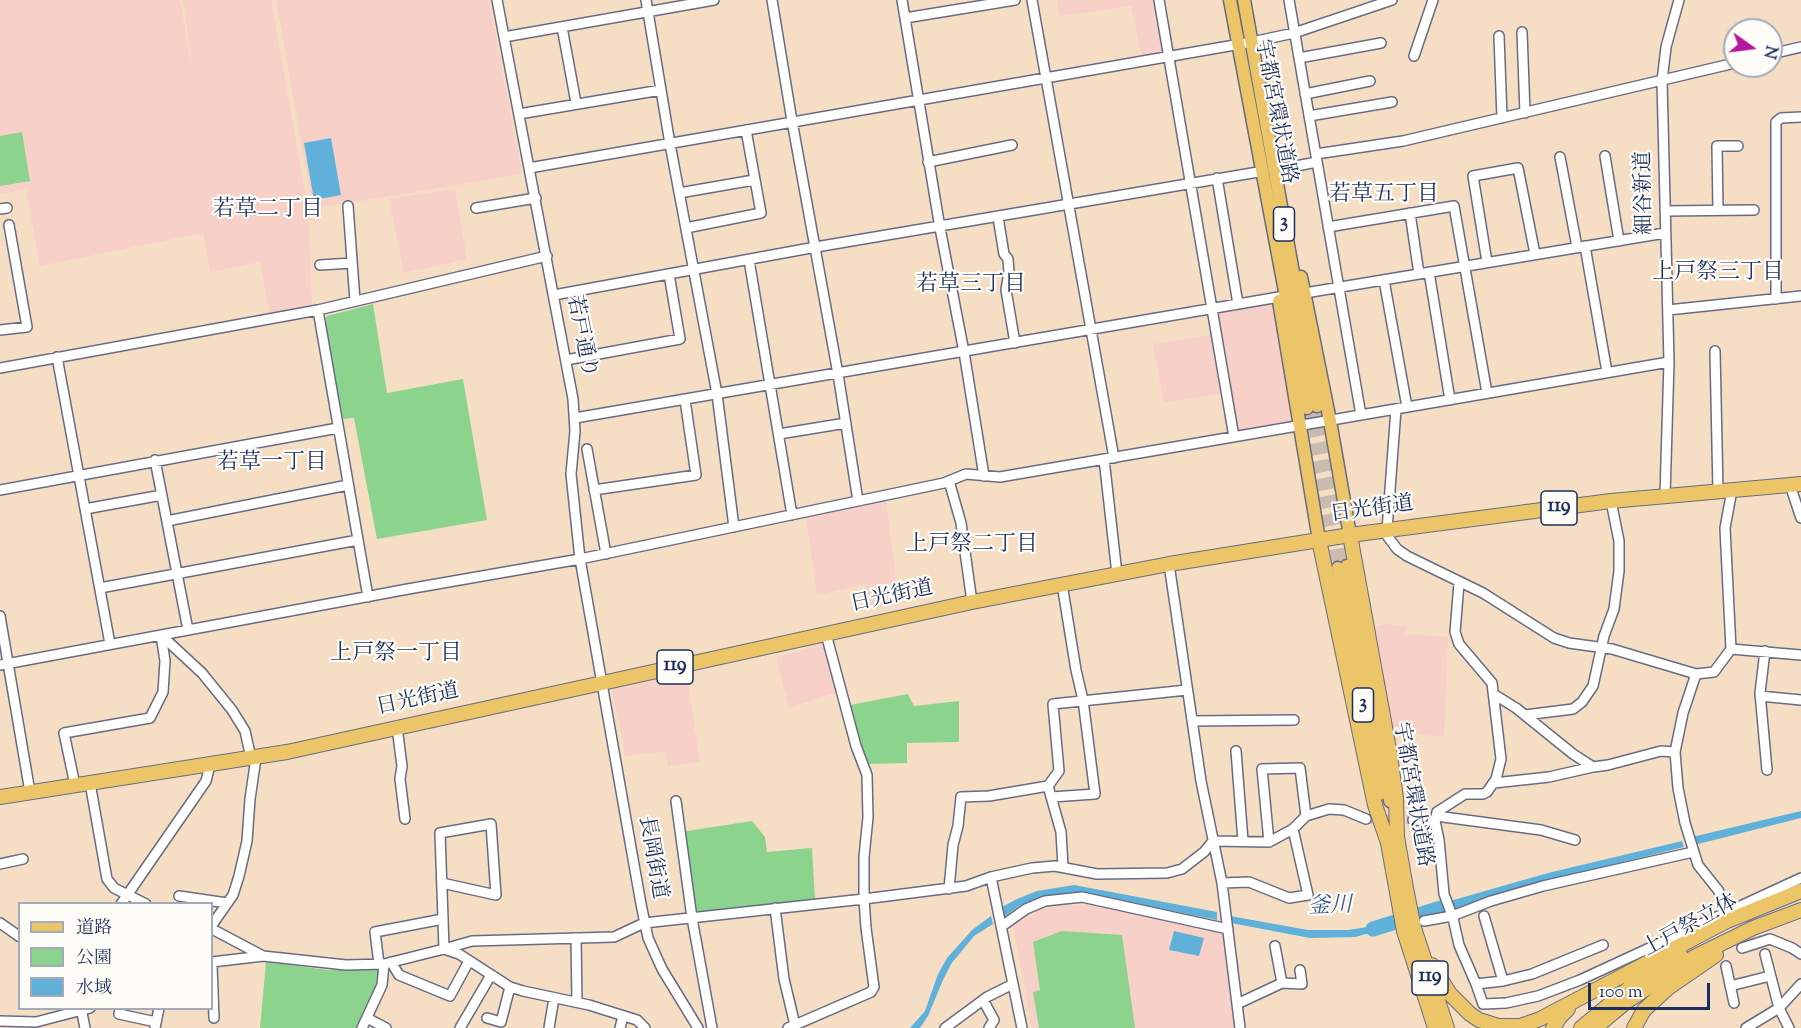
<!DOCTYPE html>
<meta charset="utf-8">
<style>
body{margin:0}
#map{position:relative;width:1801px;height:1028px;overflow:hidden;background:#f5dec4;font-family:"Sorts Mill Goudy","Noto Serif JP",serif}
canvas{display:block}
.legend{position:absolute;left:18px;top:902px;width:195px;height:108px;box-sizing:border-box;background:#fdfcf7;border:2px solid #a3aaba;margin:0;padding:8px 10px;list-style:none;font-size:18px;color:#1b2f5e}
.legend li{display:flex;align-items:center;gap:12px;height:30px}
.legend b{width:30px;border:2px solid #a3aaba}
.north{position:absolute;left:1723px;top:18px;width:60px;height:60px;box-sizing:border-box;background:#fdfcf7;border:2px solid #a3aaba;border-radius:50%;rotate:104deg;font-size:16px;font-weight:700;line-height:24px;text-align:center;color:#1b2f5e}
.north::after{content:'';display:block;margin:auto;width:21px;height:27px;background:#b5179e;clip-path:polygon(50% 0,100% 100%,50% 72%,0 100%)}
.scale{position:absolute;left:1588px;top:983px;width:122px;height:27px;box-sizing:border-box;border:3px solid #1b2f5e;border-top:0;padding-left:8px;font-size:18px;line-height:21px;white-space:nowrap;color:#1b2f5e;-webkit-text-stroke:4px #fdfcf7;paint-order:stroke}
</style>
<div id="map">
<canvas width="1801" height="1028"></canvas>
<ul class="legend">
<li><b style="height:8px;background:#edc569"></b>道路</li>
<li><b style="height:16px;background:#8cd38e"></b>公園</li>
<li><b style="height:16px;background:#5fb1da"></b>水域</li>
</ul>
<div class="north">N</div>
<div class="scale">100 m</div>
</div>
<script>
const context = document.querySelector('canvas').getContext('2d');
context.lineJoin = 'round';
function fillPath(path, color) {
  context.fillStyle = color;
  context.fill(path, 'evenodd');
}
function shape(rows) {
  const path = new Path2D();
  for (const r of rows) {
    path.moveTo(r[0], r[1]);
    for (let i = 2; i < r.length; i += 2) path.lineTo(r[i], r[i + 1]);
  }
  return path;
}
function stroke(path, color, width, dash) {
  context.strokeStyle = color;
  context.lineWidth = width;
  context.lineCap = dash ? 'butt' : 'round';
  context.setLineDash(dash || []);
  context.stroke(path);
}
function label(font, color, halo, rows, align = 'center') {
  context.font = font + ' "Sorts Mill Goudy","Noto Serif JP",serif';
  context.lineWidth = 4.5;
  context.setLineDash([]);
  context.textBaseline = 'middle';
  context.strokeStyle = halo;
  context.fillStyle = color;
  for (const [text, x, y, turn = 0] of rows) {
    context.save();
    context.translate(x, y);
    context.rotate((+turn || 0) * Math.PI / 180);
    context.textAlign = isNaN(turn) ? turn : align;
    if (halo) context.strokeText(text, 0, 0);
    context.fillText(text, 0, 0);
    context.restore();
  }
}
const built = shape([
 [0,0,180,0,193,73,183,0,271,0,308,209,312,305,270,314,260,262,210,272,203,233,40,266,26,190,0,194],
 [276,0,489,0,522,174,313,209],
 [1057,0,1156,0,1164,53,1142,57,1131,6,1060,16],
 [455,189,467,259,404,273,389,199],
 [1275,303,1295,423,1236,432,1230,392,1164,403,1153,344,1218,334,1215,312],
 [886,501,899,603,868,609,866,584,817,595,806,516],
 [1388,624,1406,626,1406,634,1448,637,1444,737,1413,734,1394,737,1374,627],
 [826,643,838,692,789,708,776,657],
 [686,672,700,762,668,766,665,751,624,756,623,739,612,690],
 [1066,905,1100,905,1223,934,1234,1028,1032,1028,1013,926,1039,910]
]);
const green = shape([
 [22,132,30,181,0,186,0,136],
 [373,304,387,393,463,379,487,520,377,539,354,418,342,419,325,322,327,316],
 [908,694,914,706,959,701,959,742,907,743,907,763,866,764,850,705],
 [752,821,765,837,767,852,812,848,815,899,689,913,681,832],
 [1062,931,1122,935,1135,1028,1039,1028,1033,992,1040,990,1033,942],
 [266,962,328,970,379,968,375,989,356,1028,260,1028]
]);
const water = shape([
 [331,138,341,195,314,200,304,143],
 [1801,811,1801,818,1694,845,1692,837],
 [1682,841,1684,847,1541,882,1453,909,1450,901,1548,873],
 [1074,885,1217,912,1217,920,1084,893,1067,893,1037,899,1019,906,1004,917,1002,907,1017,899,1037,891],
 [991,916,993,924,974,936,951,964,943,980,928,1016,920,1028,910,1028,925,1011,938,974,947,958,972,930],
 [1230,916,1308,930,1348,930,1368,927,1390,920,1392,927,1355,937,1310,938,1231,923],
 [1174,931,1204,938,1199,956,1169,950]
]);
const river = shape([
 [1373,929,1441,908]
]);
const minorTunnel = shape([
 [1366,819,1413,820]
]);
const majorTunnel = shape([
 [1317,406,1347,566],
 [1307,408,1338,568]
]);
const minor = shape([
 [497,0,573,399,575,431,571,474,580,559,641,904,648,938,662,969,698,1028],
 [646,0,670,144,717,394,734,527],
 [772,0,792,121,838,374,858,501],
 [902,0,940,228,964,352,984,476],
 [1032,0,1114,458],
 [1159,0,1234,437],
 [1289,0,1361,415],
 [905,18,1015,0],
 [562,27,576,103],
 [1522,32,1525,113],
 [1499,36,1502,118],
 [504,37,714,0],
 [1771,54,1801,47],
 [1414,56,1433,0],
 [1299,58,1381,43],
 [1305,94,1370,81],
 [519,114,661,90],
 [1309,116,1392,102],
 [1316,154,1403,141,1735,63],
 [1605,156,1619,241],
 [1560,157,1577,247],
 [928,162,1012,145],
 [529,168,1252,42,1294,33,1392,0],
 [1275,170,1317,162],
 [1217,178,1238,304],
 [679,193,754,180],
 [348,206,355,301],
 [476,208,536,198],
 [0,209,7,208],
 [1718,210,1717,146,1738,146],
 [1665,211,1754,210],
 [1410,213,1419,274],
 [998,217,1004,254,1008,259,1009,272,1006,290,1015,343],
 [1328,227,1454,206,1487,393],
 [686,228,761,213,746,130],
 [1585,246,1607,372],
 [749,260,792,515],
 [1487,262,1473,176,1518,168,1535,254],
 [320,265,352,263],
 [1429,272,1450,400],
 [1384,280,1407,407],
 [1305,293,1665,233],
 [554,295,816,247,1264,171],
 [1776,299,1776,122,1781,118,1801,117],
 [318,310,368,597],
 [1668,310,1801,296],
 [0,330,27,327,9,225],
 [1715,351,1718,491],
 [57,357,110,644],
 [566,360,680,339,669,274],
 [0,368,318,310,547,256],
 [575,418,1279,297],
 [779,434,846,423],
 [587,449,606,554],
 [1104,459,1117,574],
 [155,460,188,630],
 [949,481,961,523,972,602],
 [1790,485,1801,518],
 [0,490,338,428],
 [594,490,696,475,685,400],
 [1665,495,1669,362,1662,81,1666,47,1679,0],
 [85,509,162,495],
 [167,521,348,485],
 [1383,530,1397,549,1407,556,1483,593,1554,638,1569,643,1612,649,1696,674,1714,672,1731,649,1725,528,1732,490],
 [1387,530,1396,409],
 [1169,564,1201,781,1222,883,1240,1028],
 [100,588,358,540],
 [0,616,30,792],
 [161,635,202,673,232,710,245,731,251,758],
 [1731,649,1801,655],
 [1765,651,1760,693,1767,770],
 [0,665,408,589,580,559,944,483,966,474,1000,477,1669,362],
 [1696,674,1683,713,1675,752,1678,788,1685,823,1698,865,1718,890,1729,910],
 [1495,695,1516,708,1573,754,1593,767,1608,765,1661,751,1675,752],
 [1760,696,1801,700],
 [1525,715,1573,709,1582,702,1593,686,1604,636,1614,609,1619,571,1619,541,1611,501],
 [1192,721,1294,720],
 [397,727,402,766,400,779,405,819],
 [1236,751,1243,841],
 [90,783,107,879,114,888,146,904],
 [1494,783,1549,777,1593,767],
 [75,785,64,733,150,718,163,692,165,661,161,635],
 [1048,786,1059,771,1053,704,1187,690],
 [1052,797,1095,794,1083,700,1076,670,1062,584],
 [676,801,692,918,712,1028],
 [1436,816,1541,830,1575,840],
 [1413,820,1435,821,1437,812,1465,794,1483,794,1487,792,1496,779,1501,759,1492,683,1459,644,1455,632,1459,583],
 [1435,821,1439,840,1444,894,1453,918,1459,945,1476,984,1503,981,1532,974,1603,945],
 [1213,841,1269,842,1293,829,1306,816,1329,809,1344,810,1366,819],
 [1269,842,1262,769,1300,768,1306,816],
 [0,864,23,859],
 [991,877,1022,1028],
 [442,883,496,895,491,824,440,833,443,919],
 [1222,883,1249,882,1289,898,1308,895,1293,829],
 [949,889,953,845,958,826,961,797,989,796,1048,786,1061,832,1063,867],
 [179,896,227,903],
 [121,904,206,781,210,765],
 [775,908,784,979,795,1025],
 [1484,916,1503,981],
 [1424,921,1452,916,1491,901,1543,886,1693,852],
 [0,923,20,937],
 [212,925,233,895,239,876,247,841,250,799,256,758],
 [1002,926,1026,909,1045,901,1082,897,1228,929],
 [212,929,263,956],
 [576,938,577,1002],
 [1275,946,1282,983],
 [1742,948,1770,939,1792,948,1801,954],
 [1765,954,1779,1008,1789,1028],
 [212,962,263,956,346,965,384,964,444,949,459,954,510,987,523,991,589,1005,637,1020,645,1028],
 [391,962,399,975,450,996,469,961],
 [379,964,375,932,443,919,444,949,472,941,614,937,644,923,864,899,966,886,991,877,1032,868,1055,866,1097,874,1167,873,1182,869,1204,852,1213,841],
 [212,966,214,1018],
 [1726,966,1734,1003],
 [1476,984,1483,1004,1506,1003,1538,996,1580,980,1801,878],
 [1730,986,1770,976],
 [983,1000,994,1020,989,1028],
 [1237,1004,1282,983,1302,984,1300,970],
 [81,1008,85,1028],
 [120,1008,119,1014,156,1022],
 [367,1018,386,1028],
 [487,1018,501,1022,510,987],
 [0,1021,36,1022,90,1008],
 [155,1028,159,1008],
 [362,1028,382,985,384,964],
 [460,1028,491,975],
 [549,1028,554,998],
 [620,1028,623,1016],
 [788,1028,871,992,874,987,866,928,864,899,864,857,868,817,867,775,856,746,826,634],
 [945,1028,987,997,1013,984],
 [1746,1028,1779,1008,1801,984]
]);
const major = shape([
 [1230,0,1307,408],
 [1244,0,1317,406],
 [1301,277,1330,421,1350,535],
 [1279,301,1319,540],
 [1347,566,1390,801],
 [1338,568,1379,794]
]);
const highway = shape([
 [1350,535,1389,749,1396,798,1397,837,1406,888,1414,928,1447,1028],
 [1319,540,1375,805,1388,843,1404,931,1435,1028],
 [0,797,287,752,972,602,1169,564,1350,535,1611,501,1801,484],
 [1432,965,1450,994,1470,1014,1479,1020,1498,1026,1520,1026,1540,1019,1727,921,1801,891],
 [1553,1028,1560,1017,1568,1009],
 [1581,1028,1633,985,1680,954],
 [1595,1028,1626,1002,1694,957,1753,928,1801,910],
 [1634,1028,1644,1010,1668,988,1716,955]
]);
const shields = [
 [1284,224,21],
 [1559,508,36],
 [675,667,36],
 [1363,705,21],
 [1430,978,36]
];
const shieldNames = [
 ["3",1284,224],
 ["119",1559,508],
 ["119",675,667],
 ["3",1363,705],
 ["119",1430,978]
];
const streetNames = [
 ["宇都宮環状道路",1274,112,79],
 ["細谷新道",1646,193,-91],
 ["若戸通り",580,337,79],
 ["日光街道",1372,511,-8],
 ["日光街道",892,598,-12],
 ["日光街道",418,701,-12],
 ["宇都宮環状道路",1411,795,80],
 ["長岡街道",651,858,80],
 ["上戸祭立体",1691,927,-29]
];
const neighbourhoodNames = [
 ["若草五丁目",1384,196],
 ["若草二丁目",268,211],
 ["上戸祭三丁目",1718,274],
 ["若草三丁目",971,286],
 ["若草一丁目",272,464],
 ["上戸祭二丁目",972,546],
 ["上戸祭一丁目",396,655]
];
const waterNames = [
 ["釜川",1330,908,-2]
];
fillPath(built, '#f7d1c7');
fillPath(green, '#8cd38e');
fillPath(water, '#5fb1da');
stroke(river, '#5fb1da', 15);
stroke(minorTunnel, '#c9bbb0', 9, [9, 4.5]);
stroke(majorTunnel, '#c9bbb0', 12, [12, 6]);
stroke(minor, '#676c82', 12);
stroke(major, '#676c82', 15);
stroke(highway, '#676c82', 16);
stroke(minor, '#fff', 9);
stroke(major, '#edc569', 12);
stroke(highway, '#edc569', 14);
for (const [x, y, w] of shields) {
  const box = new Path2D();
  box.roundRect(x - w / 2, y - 17, w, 34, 4.5);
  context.fillStyle = '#fdfcf7';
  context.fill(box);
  stroke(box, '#1b2f5e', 1.5);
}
label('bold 20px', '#1b2f5e', null, shieldNames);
label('21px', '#1b2f5e', '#fdfcf7', streetNames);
label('22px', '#1b2f5e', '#fdfcf7', neighbourhoodNames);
label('italic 22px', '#335c89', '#fdfcf7', waterNames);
</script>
